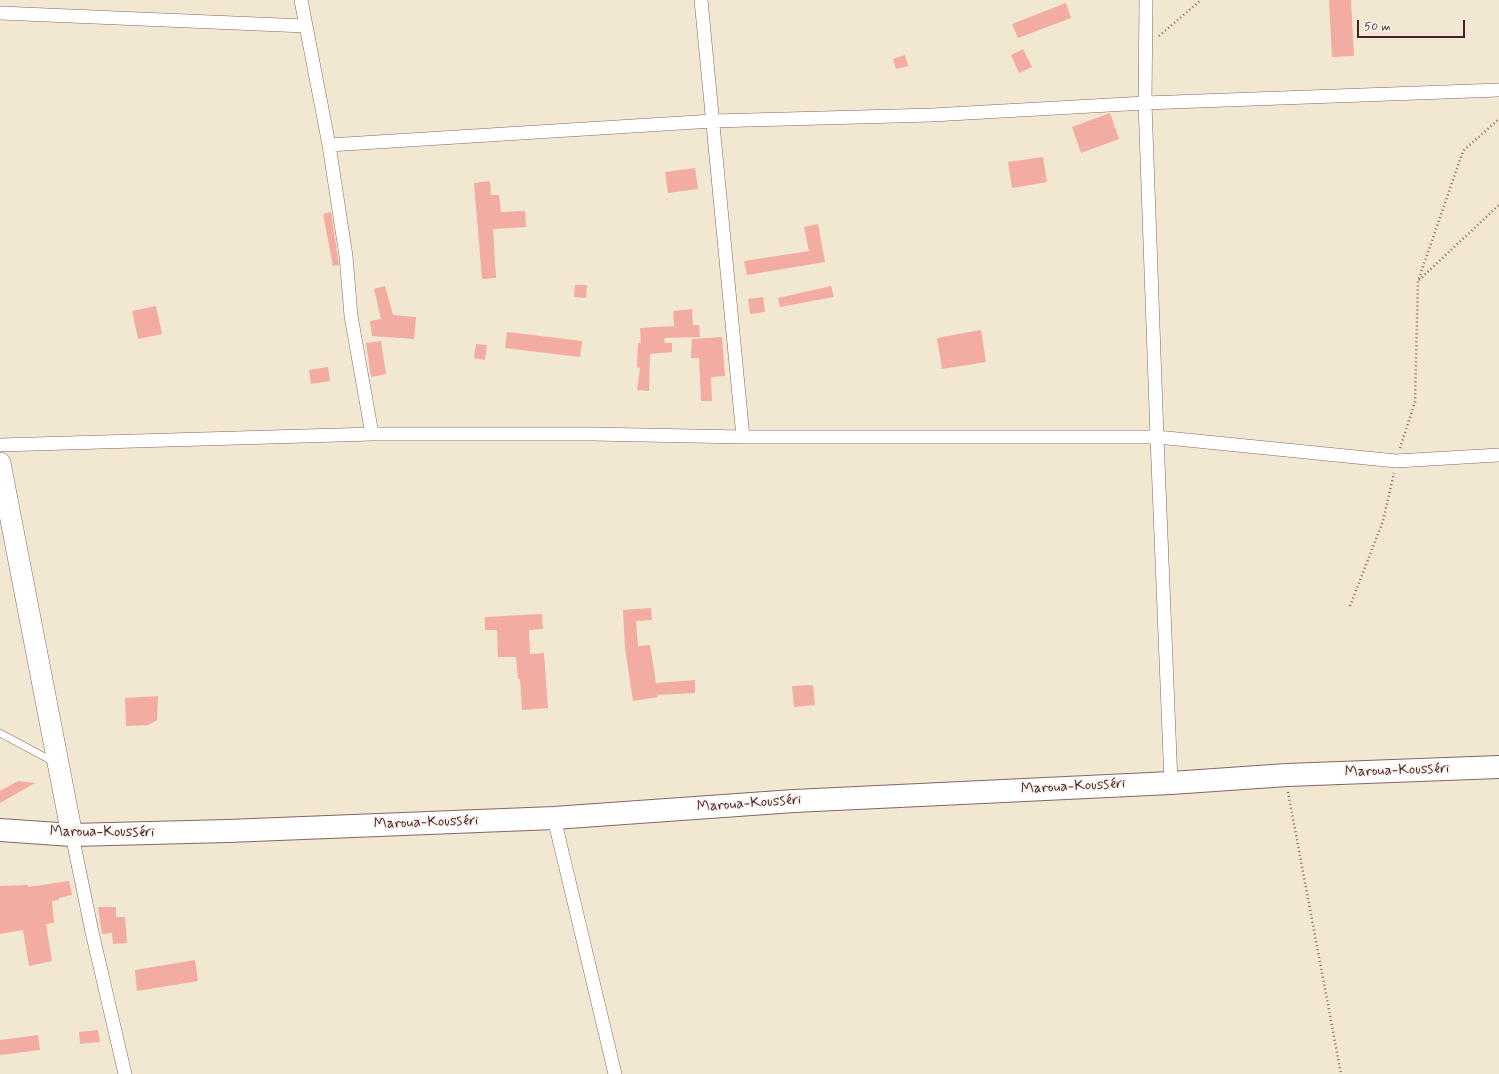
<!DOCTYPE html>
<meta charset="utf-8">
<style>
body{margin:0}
#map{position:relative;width:1499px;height:1074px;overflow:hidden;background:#f2e8d1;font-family:Mynerve,sans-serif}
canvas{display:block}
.scale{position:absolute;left:1357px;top:20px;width:108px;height:18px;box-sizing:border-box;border:2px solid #4a1f2b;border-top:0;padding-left:5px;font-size:12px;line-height:14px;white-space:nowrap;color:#4a1f2b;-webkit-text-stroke:3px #f7f3e8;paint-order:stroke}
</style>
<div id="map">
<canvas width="1499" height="1074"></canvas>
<div class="scale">50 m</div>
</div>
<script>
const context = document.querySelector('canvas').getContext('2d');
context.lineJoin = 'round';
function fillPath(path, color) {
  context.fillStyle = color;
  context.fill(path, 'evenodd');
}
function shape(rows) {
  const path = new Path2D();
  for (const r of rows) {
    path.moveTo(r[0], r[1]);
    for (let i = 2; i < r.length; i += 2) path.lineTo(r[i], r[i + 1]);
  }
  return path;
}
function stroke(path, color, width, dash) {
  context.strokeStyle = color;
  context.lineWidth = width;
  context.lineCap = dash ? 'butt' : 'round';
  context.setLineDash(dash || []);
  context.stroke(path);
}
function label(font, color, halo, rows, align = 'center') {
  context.font = font + ' Mynerve,sans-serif';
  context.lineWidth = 3;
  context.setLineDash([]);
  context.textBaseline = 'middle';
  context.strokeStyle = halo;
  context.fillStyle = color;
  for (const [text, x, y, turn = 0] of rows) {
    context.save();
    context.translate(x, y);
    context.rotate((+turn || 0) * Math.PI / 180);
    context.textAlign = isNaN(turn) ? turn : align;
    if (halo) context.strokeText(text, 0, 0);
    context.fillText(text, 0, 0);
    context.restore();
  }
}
const building = shape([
 [1329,0,1351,0,1354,56,1332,57],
 [1066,3,1071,18,1018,38,1012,24],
 [1023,49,1032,67,1019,73,1011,55],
 [905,55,908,66,896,69,893,59],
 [1110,113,1119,139,1081,153,1072,127],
 [1043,157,1047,182,1012,188,1008,162],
 [695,168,698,189,668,193,665,172],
 [490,181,491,195,499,195,501,212,525,211,526,227,493,229,496,278,482,279,474,183],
 [331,212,339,265,333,266,323,214],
 [818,224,825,262,747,275,744,261,809,251,804,227],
 [575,285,587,285,586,298,574,297],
 [385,286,393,315,416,317,414,339,372,336,370,321,381,319,374,289],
 [831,286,834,297,780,307,778,298],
 [763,297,765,312,750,314,748,299],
 [156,306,162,334,138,339,132,311],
 [692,309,693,325,699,325,700,337,664,338,665,343,672,343,672,352,650,354,649,391,637,390,640,368,637,367,638,343,641,343,640,328,674,326,673,311],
 [981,330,986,362,942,369,937,338],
 [507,332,582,341,580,357,505,348],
 [722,337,725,376,711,377,712,401,701,401,699,358,691,358,692,339],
 [381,341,386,374,371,377,366,343],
 [476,344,487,345,485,360,474,358],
 [328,367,330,381,311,384,309,370],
 [651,608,652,620,636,621,638,646,650,645,656,683,695,680,695,693,657,695,658,697,633,701,625,648,623,610],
 [542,614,543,629,529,630,530,654,544,653,548,708,522,710,520,679,518,679,516,657,498,657,497,630,485,630,485,617],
 [813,685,815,705,794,707,792,686],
 [158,696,157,720,148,725,126,726,125,698],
 [18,781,35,783,0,803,0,791],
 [69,881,72,895,59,898,59,900,52,901,54,923,46,924,52,961,29,966,23,930,0,934,0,886,28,885,28,887],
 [98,907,116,907,116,917,125,917,127,943,113,944,112,933,102,934],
 [195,960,198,981,137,991,135,970],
 [98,1030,100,1042,80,1044,79,1032],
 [38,1035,40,1050,0,1055,0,1040]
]);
const path = shape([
 [1159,36,1201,0],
 [1419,280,1499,205],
 [1400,448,1415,402,1418,281,1463,151,1499,119],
 [1350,606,1383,521,1394,473],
 [1288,792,1341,1074]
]);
const lane = shape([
 [0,733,54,762]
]);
const street = shape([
 [301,0,329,145,346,256,351,316,372,434],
 [701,0,743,437],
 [1146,0,1145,103,1157,437,1171,783],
 [0,13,305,26],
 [329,145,713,121,932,115,1145,103,1499,90],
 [0,445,372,434,592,434,743,437,1157,437,1396,461,1499,455],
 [554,818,615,1074],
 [72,835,92,932,125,1074]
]);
const primary = shape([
 [0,463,72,835]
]);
const highway = shape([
 [0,830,72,835,228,831,554,818,794,801,1171,783,1287,775,1499,767]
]);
const streetNames = [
 ["Maroua-Kousséri",1397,771,-2],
 ["Maroua-Kousséri",1073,787,-3],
 ["Maroua-Kousséri",749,804,-4],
 ["Maroua-Kousséri",426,823,-2],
 ["Maroua-Kousséri",102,833]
];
fillPath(building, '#f3aca1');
stroke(lane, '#856565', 8);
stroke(street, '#856565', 14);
stroke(primary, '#856565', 22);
stroke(highway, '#856565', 24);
stroke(path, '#856565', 2.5, [1, 3]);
stroke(lane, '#fff', 7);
stroke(street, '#fff', 13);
stroke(primary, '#fff', 21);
stroke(highway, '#fff', 22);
label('15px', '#4a1f2b', '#f7f3e8', streetNames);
</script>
